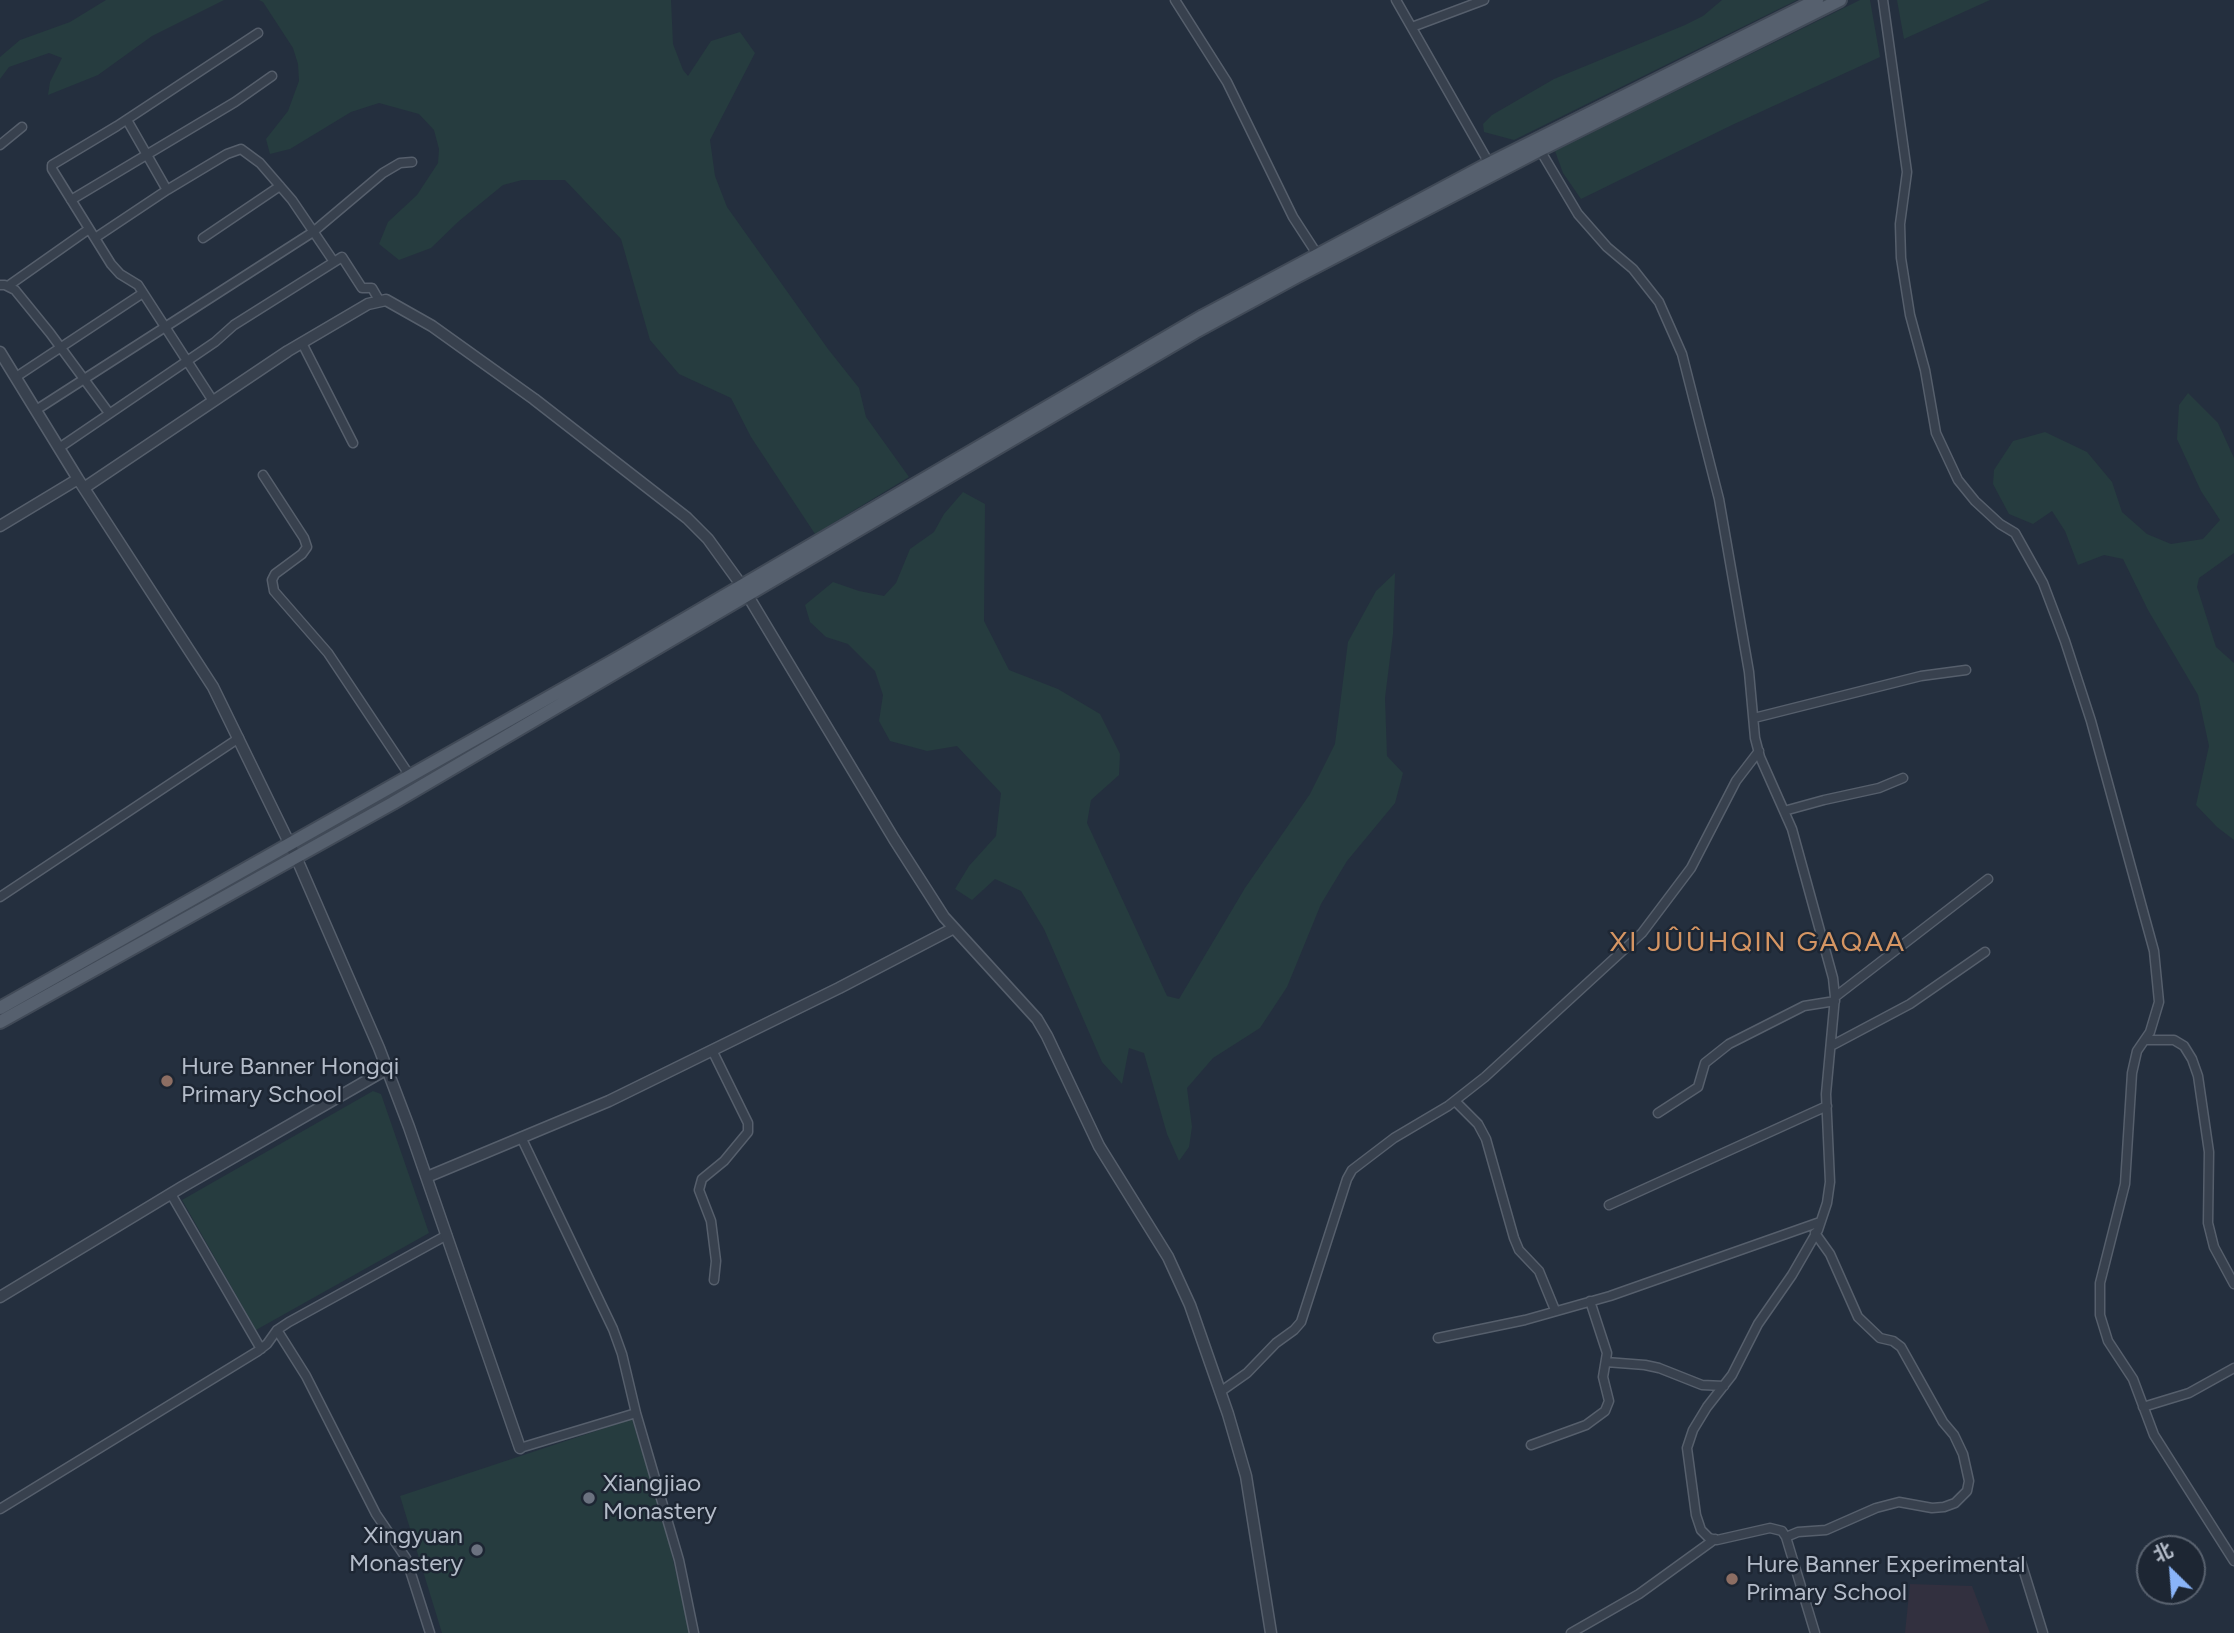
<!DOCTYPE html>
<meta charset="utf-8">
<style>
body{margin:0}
#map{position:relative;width:2234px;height:1633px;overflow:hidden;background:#242f3e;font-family:Figtree,"Noto Sans SC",sans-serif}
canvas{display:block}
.north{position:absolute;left:2136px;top:1535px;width:70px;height:70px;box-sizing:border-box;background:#1d2633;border:2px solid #59626f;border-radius:50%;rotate:335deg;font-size:19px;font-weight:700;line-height:28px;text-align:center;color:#b4bcc9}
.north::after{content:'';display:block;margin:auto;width:24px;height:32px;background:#8ab4f8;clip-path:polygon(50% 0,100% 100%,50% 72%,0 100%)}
</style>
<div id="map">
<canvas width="2234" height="1633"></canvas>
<div class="north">北</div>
</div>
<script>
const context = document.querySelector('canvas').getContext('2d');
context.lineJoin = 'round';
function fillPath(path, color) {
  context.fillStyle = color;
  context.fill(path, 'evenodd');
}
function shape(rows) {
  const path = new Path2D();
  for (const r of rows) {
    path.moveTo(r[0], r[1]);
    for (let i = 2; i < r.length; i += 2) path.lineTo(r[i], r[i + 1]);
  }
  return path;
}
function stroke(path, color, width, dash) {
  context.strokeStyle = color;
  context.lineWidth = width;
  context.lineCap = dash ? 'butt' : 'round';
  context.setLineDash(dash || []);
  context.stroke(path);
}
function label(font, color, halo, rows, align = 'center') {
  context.font = font + ' Figtree,sans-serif';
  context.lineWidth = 5;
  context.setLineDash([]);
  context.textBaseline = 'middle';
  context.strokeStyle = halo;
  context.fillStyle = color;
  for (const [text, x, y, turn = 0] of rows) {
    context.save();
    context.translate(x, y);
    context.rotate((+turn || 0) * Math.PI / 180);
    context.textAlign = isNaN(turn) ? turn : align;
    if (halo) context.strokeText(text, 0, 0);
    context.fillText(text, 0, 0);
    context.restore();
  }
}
const medical = shape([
 [1910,1584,1972,1586,1990,1633,1905,1633]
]);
const green = shape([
 [106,0,224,0,152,36,98,75,48,95,50,82,62,58,49,53,9,67,0,79,0,57,20,40,70,22],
 [259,0,671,0,673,44,683,70,688,76,711,41,740,32,755,53,710,140,715,176,727,207,828,349,859,388,866,417,909,477,815,534,751,437,731,398,679,374,650,340,621,239,565,180,522,180,503,185,459,221,431,248,399,260,379,244,388,222,417,195,438,163,439,149,434,130,419,114,379,103,351,112,290,149,270,154,266,139,288,111,299,81,298,64,293,48,263,2],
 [1722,0,1797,0,1514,140,1484,132,1483,124,1492,115,1554,79,1685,25,1703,16],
 [1860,0,1870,0,1880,57,1732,125,1581,199,1563,173,1555,151],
 [1897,0,1990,0,1904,39],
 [2188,393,2218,423,2234,458,2234,553,2199,578,2197,587,2216,647,2234,663,2234,840,2217,827,2196,805,2209,746,2198,695,2148,610,2123,559,2104,555,2078,565,2065,531,2052,511,2033,524,2009,514,1993,484,1994,470,2013,441,2045,432,2087,452,2112,482,2122,512,2147,534,2171,544,2203,539,2220,520,2201,491,2177,439,2179,405],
 [963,492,985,504,984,621,1009,670,1058,689,1100,714,1120,754,1119,775,1091,800,1087,823,1167,996,1179,999,1245,888,1310,794,1335,744,1348,642,1376,591,1395,573,1393,634,1385,698,1387,756,1403,773,1395,803,1347,861,1321,904,1287,987,1260,1028,1213,1058,1187,1088,1192,1127,1189,1147,1179,1161,1167,1134,1144,1053,1129,1048,1122,1084,1102,1062,1044,929,1021,891,995,879,972,900,955,889,969,866,996,836,1001,793,957,746,927,751,890,741,879,721,883,695,875,671,848,644,826,637,810,622,805,605,833,582,859,591,884,596,896,583,910,549,934,532,944,514],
 [373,1091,381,1094,429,1233,256,1330,182,1200],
 [632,1419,667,1534,690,1633,442,1633,400,1496]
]);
const minor = shape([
 [1175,0,1227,82,1293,217,1317,254],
 [1396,0,1489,163],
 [1883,0,1907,172,1900,224,1901,258,1910,315,1925,370,1936,433,1958,480,1975,501,2000,524,2015,533,2043,583,2065,641,2091,721,2154,951,2159,1002,2150,1032,2137,1051,2132,1073,2125,1184,2100,1283,2100,1315,2108,1341,2133,1379,2154,1435,2234,1561],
 [1412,27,1484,0],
 [127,120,167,190],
 [0,145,22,127],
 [1540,150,1578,214,1607,247,1633,269,1659,302,1682,354,1719,499,1749,672,1755,738,1760,757,1792,829,1833,978,1835,997,1826,1094,1830,1182,1827,1203,1818,1230,1792,1275,1758,1324,1732,1375,1707,1407,1693,1430,1687,1448,1696,1515,1701,1530,1709,1538,1717,1540,1770,1528,1782,1531,1786,1537,1815,1633],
 [71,200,235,102,272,76],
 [95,238,167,190,227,154,241,149,260,163,292,200,334,262],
 [203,238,280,186],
 [0,285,5,285,15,290,50,333,109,413],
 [8,286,89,229],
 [302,343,353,443],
 [16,377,143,293],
 [213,401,138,285,120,274,111,264,52,169,52,165,117,126,258,33],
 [36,410,313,232,383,173,400,163,412,162],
 [59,448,215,342,234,325,342,257,362,288,372,288,379,300],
 [263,475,304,538,307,547,302,554,275,574,272,580,274,591,328,653,410,776],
 [1754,718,1921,676,1966,670],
 [1784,811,1824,800,1879,788,1903,778],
 [0,897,239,738],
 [1835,997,1988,879],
 [2145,1040,2174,1040,2184,1046,2192,1059,2198,1076,2209,1152,2208,1223,2214,1247,2234,1284],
 [1831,1046,1910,1004,1985,952],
 [712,1050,748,1123,748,1132,724,1161,702,1179,699,1190,711,1221,716,1261,714,1280],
 [1455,1101,1478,1124,1486,1139,1514,1238,1519,1250,1539,1271,1555,1310],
 [1658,1113,1698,1087,1705,1063,1729,1044,1804,1006,1835,1001],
 [521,1137,613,1329,622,1354,636,1413],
 [171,1194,261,1349],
 [1609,1205,1827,1106],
 [277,1330,306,1376,376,1514,406,1558,430,1633],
 [1438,1338,1525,1320,1610,1296,1820,1222],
 [1606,1362,1645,1365,1659,1368,1702,1385,1724,1386],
 [1220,1392,1247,1373,1276,1343,1294,1330,1301,1322,1347,1179,1352,1170,1394,1138,1448,1106,1485,1077,1642,933,1691,868,1736,781,1759,751],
 [2143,1407,2189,1393,2234,1368],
 [1531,1445,1586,1425,1605,1411,1609,1401,1603,1377,1607,1353,1590,1301],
 [520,1448,636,1413,679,1560,694,1633],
 [0,1509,258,1351,267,1344,277,1330,289,1322,447,1235],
 [1786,1537,1798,1532,1826,1530,1876,1508,1899,1502,1932,1508,1944,1507,1955,1503,1967,1491,1969,1481,1963,1454,1954,1435,1943,1422,1901,1347,1893,1341,1880,1338,1858,1317,1830,1254,1815,1233],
 [2021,1562,2043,1633],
 [1571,1633,1639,1594,1715,1539]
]);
const tertiary = shape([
 [0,352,78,479,213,687,296,857,379,1048,409,1127,520,1448],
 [84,488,288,351,368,304,386,300,432,326,534,399,687,518,708,539,742,586,894,839,944,917,1037,1019,1047,1036,1099,1146,1168,1257,1190,1305,1228,1414,1246,1476,1271,1633],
 [0,526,78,479],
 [427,1177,609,1101,839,988,954,928],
 [0,1297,182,1187,387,1069]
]);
const primary = shape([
 [0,1008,620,657,1203,316,1484,166,1817,0],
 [0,1022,393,803,1195,332,1296,277,1540,150,1840,0]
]);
const markers = [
 [167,1081,7,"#8d6e63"],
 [589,1498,7,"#6b7280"],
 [477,1550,7,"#6b7280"],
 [1732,1579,7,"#8d6e63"]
];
const poiNames = [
 ["Hure Banner Hongqi",181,1067],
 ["Primary School",181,1095],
 ["Xiangjiao",603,1484],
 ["Monastery",603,1512],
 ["Xingyuan",463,1536,"right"],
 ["Monastery",463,1564,"right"],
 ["Hure Banner Experimental",1746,1565],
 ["Primary School",1746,1593]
];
const quarterNames = [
 ["XI JÛÛHQIN GAQAA",1758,943]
];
fillPath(medical, '#32303f');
fillPath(green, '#263c3f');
stroke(minor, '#565f6c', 11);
stroke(tertiary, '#565f6c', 13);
stroke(primary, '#414a57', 16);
stroke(minor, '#38414e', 8);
stroke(tertiary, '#38414e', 10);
stroke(primary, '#56606e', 12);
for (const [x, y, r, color] of markers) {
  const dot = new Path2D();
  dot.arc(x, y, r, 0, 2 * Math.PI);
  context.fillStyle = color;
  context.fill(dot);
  stroke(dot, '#1d2633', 2.5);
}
label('24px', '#b4bcc9', '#1d2633', poiNames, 'left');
context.letterSpacing = '2px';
label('28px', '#d59563', '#1d2633', quarterNames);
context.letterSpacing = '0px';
</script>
